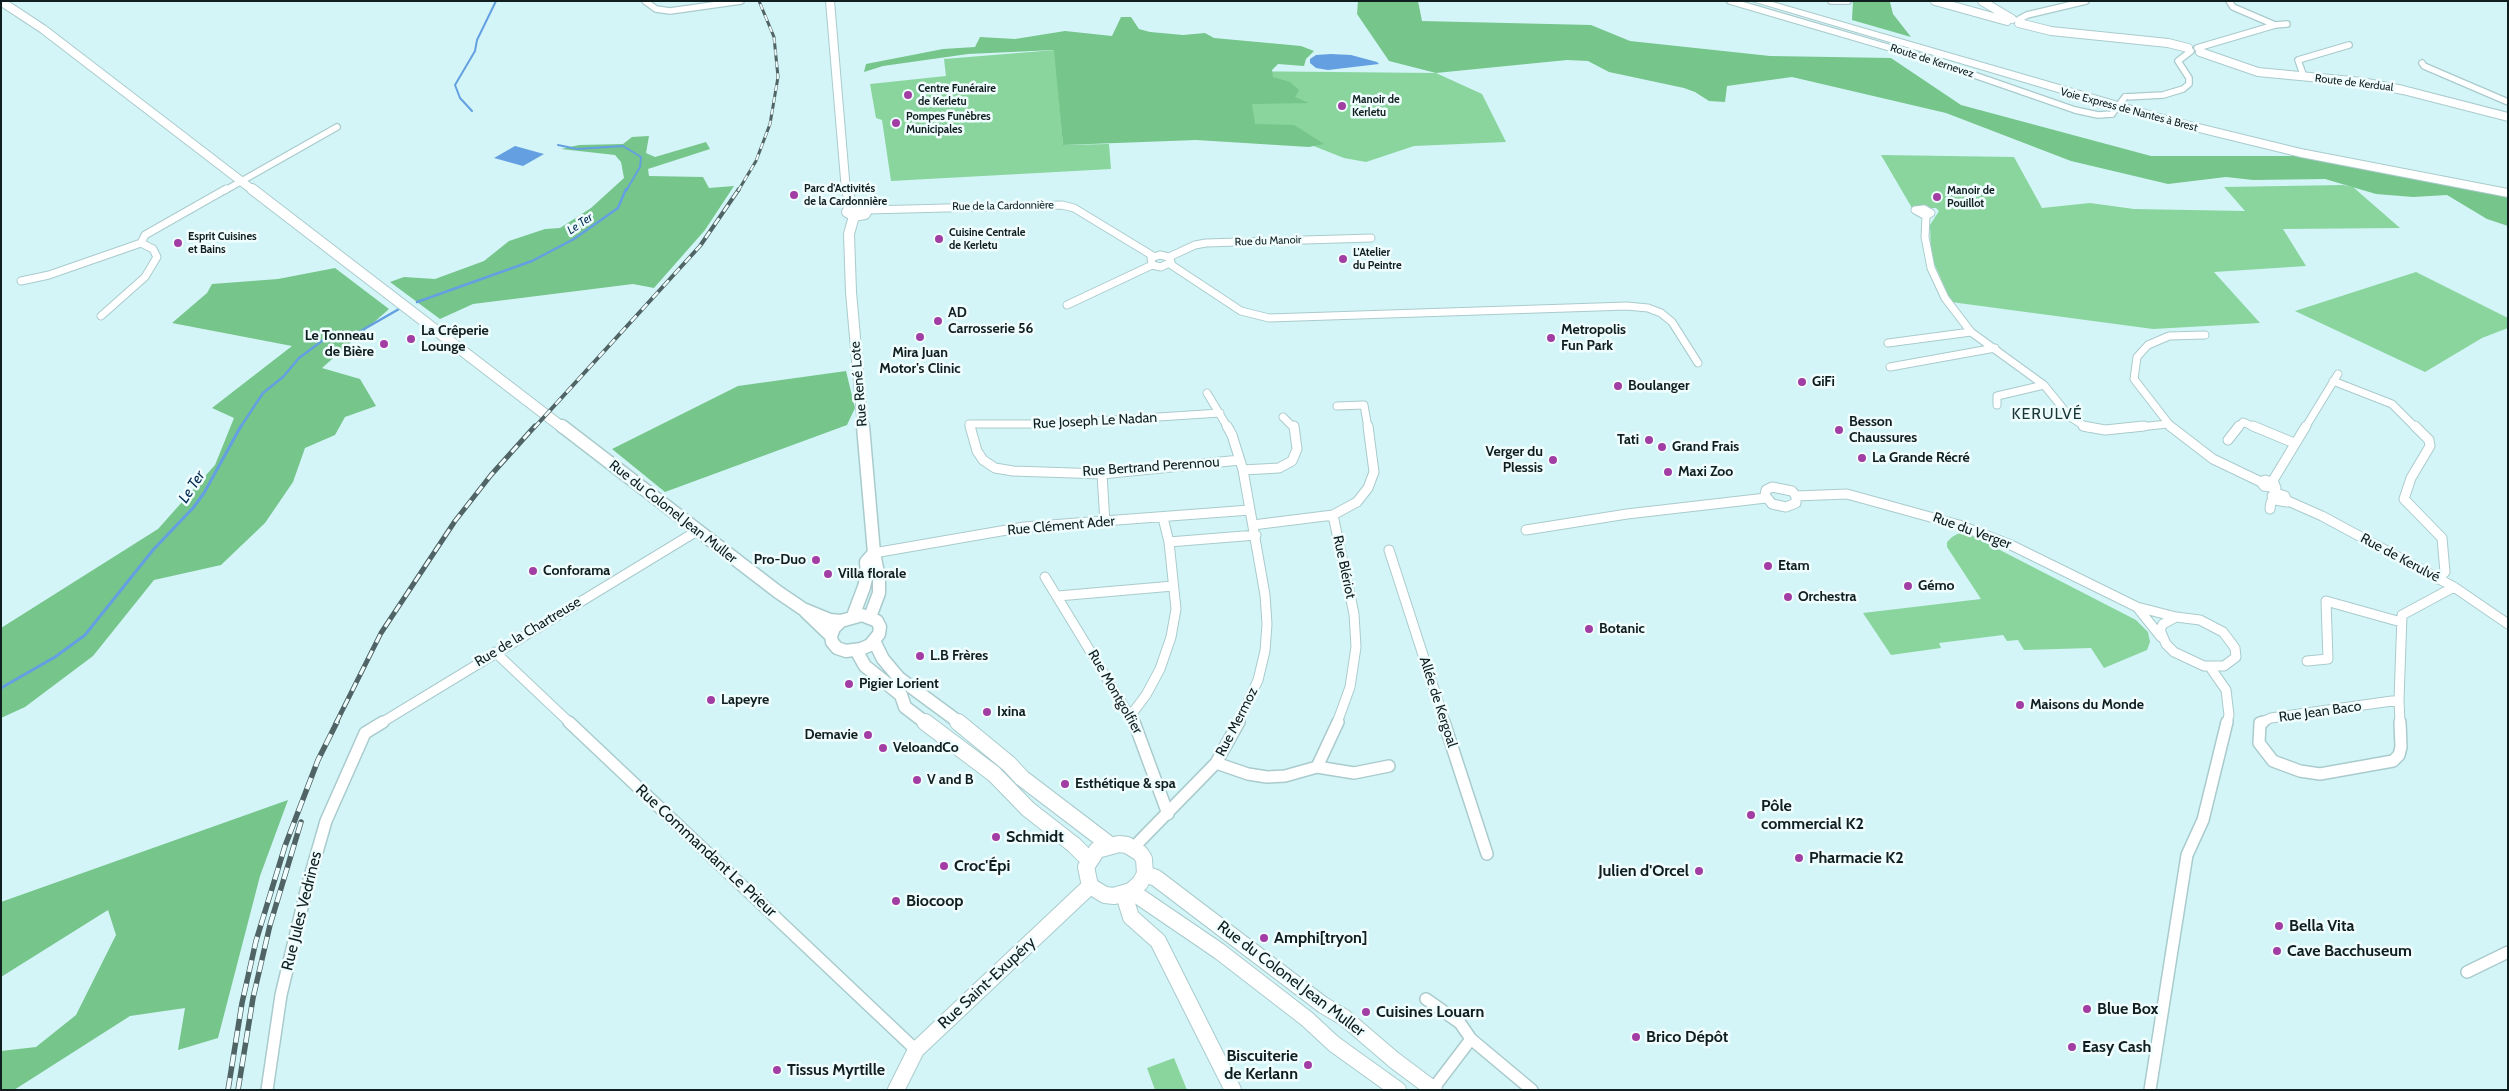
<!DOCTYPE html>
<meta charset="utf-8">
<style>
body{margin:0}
#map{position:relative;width:2509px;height:1091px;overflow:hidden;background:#d3f5f7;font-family:Cabin,sans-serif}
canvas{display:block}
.frame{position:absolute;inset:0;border:2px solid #111e1f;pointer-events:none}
</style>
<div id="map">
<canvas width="2509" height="1091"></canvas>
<div class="frame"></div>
</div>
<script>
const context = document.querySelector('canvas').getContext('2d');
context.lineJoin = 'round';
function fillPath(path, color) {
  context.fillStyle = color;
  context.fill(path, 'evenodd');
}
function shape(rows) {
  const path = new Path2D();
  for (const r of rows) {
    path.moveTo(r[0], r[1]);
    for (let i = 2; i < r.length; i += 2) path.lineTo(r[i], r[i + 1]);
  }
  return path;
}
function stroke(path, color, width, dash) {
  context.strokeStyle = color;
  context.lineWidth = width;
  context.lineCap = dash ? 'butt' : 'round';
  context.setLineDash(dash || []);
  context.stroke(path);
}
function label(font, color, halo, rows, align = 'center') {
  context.font = font + ' Cabin,sans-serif';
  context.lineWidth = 5;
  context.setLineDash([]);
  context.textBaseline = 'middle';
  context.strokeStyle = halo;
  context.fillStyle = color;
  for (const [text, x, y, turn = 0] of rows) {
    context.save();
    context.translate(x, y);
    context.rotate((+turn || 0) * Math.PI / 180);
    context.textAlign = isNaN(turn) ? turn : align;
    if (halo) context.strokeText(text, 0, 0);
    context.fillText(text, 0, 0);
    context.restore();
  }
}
const green = shape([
 [1055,50,1063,145,1109,144,1111,169,891,181,882,120,876,118,870,84,946,76,944,59],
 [1229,71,1436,73,1482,94,1506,142,1414,146,1366,162,1344,158,1311,145,1231,139],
 [1881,155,2014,157,2042,208,2090,203,2134,209,2245,211,2224,187,2343,185,2353,187,2400,228,2283,229,2306,266,2214,272,2260,323,2153,329,1951,302,1931,256,1930,225,1939,211,1936,208,1912,208],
 [2416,272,2508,318,2508,328,2482,338,2425,372,2295,311],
 [1963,531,2136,620,2148,632,2150,642,2147,650,2104,668,2091,648,2024,650,2018,640,2007,641,2003,635,1939,643,1941,648,1891,655,1863,613,1981,599,1947,547,1947,542,1952,537],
 [1174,1058,1187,1090,1155,1090,1147,1068]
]);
const forest = shape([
 [1358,1,1418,1,1422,21,1591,25,1630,41,1770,56,1891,58,1961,105,2151,156,2300,156,2508,196,2508,226,2487,219,2447,195,2413,197,2376,194,2325,179,2253,180,2226,177,2168,184,2071,161,1946,113,1792,77,1727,86,1725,102,1709,101,1695,92,1684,88,1609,72,1588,61,1567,60,1436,73,1389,61,1357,14],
 [1853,1,1890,2,1893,14,1911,37,1852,20],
 [1121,17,1131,17,1139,29,1150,32,1183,35,1205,33,1214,38,1301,46,1314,51,1306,59,1304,66,1278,64,1272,70,1273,77,1290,82,1299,90,1295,97,1309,103,1252,104,1255,124,1294,125,1324,144,1309,147,1196,140,1063,145,1054,50,968,54,883,66,864,72,866,64,943,49,975,47,980,37,1015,39,1065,31,1112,36],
 [649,136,646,153,655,157,706,142,710,149,648,169,649,176,703,177,709,188,734,186,705,230,654,288,633,284,473,304,440,319,390,282,404,277,435,279,484,261,509,241,545,229,560,228,591,208,624,178,621,162,615,155,561,149,579,145,623,144,632,137],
 [335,268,389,309,322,368,360,379,376,406,345,417,335,435,305,448,293,482,265,523,221,565,154,580,93,656,25,707,1,718,1,628,158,529,215,465,234,418,212,408,292,346,172,323,207,293,212,284,278,279],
 [846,371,855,408,847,425,665,492,612,449,738,386],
 [288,800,260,876,218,1038,178,1050,185,1008,130,1016,14,1090,1,1090,1,1051,36,1047,76,1015,116,935,108,910,1,977,1,902]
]);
const water = shape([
 [1331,54,1351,55,1377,62,1379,64,1328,70,1316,68,1310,63,1310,59,1316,55],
 [515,146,544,154,523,166,494,158]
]);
const streamFar2 = shape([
 [472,111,460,98,455,85,475,51,477,40,496,1],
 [558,145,577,149,623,146,641,157,640,167,626,191]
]);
const streamFar1 = shape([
 [417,302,532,261,574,239,618,208,626,189],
 [240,428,263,393,283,377,299,358,330,335,352,336,399,309]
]);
const stream = shape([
 [1,688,55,657,85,635,153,550,193,508,204,493,241,426]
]);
const streetFar3 = shape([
 [645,1,656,9,670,11,741,1],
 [1730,1,1928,59,2075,110,2098,115,2112,114],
 [1831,1,1848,1],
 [2229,1,2233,7,2275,25],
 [2018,20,2027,15,2086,1],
 [2197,48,2275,25,2287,24],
 [2422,63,2424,66,2508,102],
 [2304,77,2298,60,2349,45],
 [2125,97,2163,95,2183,89,2189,84,2189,78,2178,61,2191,51],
 [224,191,337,127]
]);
const streetFar2 = shape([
 [1924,209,1931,213,1926,216,1915,210,1924,209],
 [868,210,1062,205,1074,208,1153,256],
 [1926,216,1925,237,1931,268,1945,298,1971,332,2044,385,2070,417,2088,428],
 [1160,255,1169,257,1171,262,1161,267,1152,265,1151,258,1160,255],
 [1169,257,1195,245,1206,243,1371,238],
 [1170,264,1241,311,1269,318,1627,306,1648,308,1661,313,1672,322,1698,363],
 [21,281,49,275,141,243],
 [1067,305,1152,265],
 [101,316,145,277,157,257,153,249,141,243,145,235,226,189],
 [1888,343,1971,332],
 [1890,367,1995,348],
 [2333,381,2392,404,2416,428],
 [1207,393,1228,428],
 [1997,405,1997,396,2044,385],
 [1337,406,1364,405,1368,428],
 [1283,417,1294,428],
 [970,428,969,424,1051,424,1220,413],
 [2131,428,2167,424],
 [2172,428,2134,379,2137,357,2148,345,2169,336,2205,335],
 [2238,428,2243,422,2256,428],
 [2305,428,2338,374]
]);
const streetFar1 = shape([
 [970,426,977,451,983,460,995,468,1013,471,1102,474,1240,460],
 [1227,426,1232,435,1243,470,1265,595,1267,624,1265,651,1258,680,1238,723],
 [2083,426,2105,430,2144,426],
 [2170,426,2213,459,2261,482],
 [2253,426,2294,443],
 [2415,426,2429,440,2430,446,2411,478,2404,499,2442,538,2445,572,2438,579],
 [2228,440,2239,426],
 [1243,470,1279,468,1292,461,1297,449,1294,426],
 [1102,474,1105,523],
 [2265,480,2274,483,2276,488,2264,486,2261,482,2265,480],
 [2272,482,2306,426],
 [1772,487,1792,491,1796,496,1796,503,1786,507,1772,504,1765,495,1766,490,1772,487],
 [2276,493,2285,496,2287,502,2275,500,2272,496,2276,493],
 [1796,496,1847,494,1959,525,2013,546,2137,607,2176,617],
 [2288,501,2322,516,2454,587,2508,624],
 [2270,509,2271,502,2275,500],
 [1333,515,1354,614,1356,647,1350,687,1337,723],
 [1253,525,1333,515,1357,502,1368,488,1374,472,1368,426],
 [1526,530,1627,514,1766,498],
 [1169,542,1256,535],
 [1389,550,1445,723],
 [874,553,1024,527,1250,510],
 [1045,577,1134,723],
 [1058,596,1173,586],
 [2137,607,2161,637],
 [2176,617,2200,620,2223,632,2235,648,2236,657,2224,666,2204,666,2174,652,2166,644,2160,630,2163,624,2176,617],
 [495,652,570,723],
 [2307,661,2328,659,2326,601,2401,622],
 [2210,667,2226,690,2229,715,2227,723],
 [2399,700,2400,723],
 [2399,700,2402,615,2454,587],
 [1131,715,1146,695,1160,669,1171,637,1176,609,1169,542,1163,518],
 [381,723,697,531],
 [2260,723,2271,718,2399,700]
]);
const street = shape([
 [569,722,916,1050],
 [1134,722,1168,814],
 [1444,722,1487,854],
 [2263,722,2260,723,2259,743,2273,761,2300,771,2320,774,2393,761,2399,755,2401,747,2400,722],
 [1216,763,1248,774,1267,777,1285,776,1317,767,1354,773,1389,766],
 [1317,767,1338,722],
 [1133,848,1216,763,1239,722],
 [2467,972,2508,952],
 [1426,999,1460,1023,1471,1039,1532,1090],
 [1433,1089,1471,1039],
 [267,1090,281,995,307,887,326,821,365,733,383,722],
 [2150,1090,2187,855,2203,820,2227,722]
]);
const secondaryFar3 = shape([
 [830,1,846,191],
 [1935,1,2007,21],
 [1982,1,2012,19],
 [2,2,43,29,254,191],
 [2019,23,2051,31,2168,43,2188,48],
 [2200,52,2258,72,2362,82,2403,90,2508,117]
]);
const secondaryFar2 = shape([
 [252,189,563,428],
 [846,189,853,207],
 [862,206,868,208,865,214,854,216,847,212,850,208,862,206],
 [854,216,849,234,851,292,863,428]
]);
const secondaryFar1 = shape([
 [562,426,778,592,803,609,830,620,841,621],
 [863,426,874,553,879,578,879,593,870,617],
 [805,611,831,636],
 [862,615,877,621,880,627,879,634,870,645,861,649,846,651,837,648,832,642,831,636,834,628,841,621,862,615],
 [853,616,864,587,867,574,866,562,874,553],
 [874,641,883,659,899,678,960,723],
 [856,650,865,666,901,695,905,707,926,723]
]);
const secondary = shape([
 [925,722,994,774,1028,809,1074,845,1089,860],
 [958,722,1009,764,1022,778,1110,845],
 [1119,844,1127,845,1140,853,1144,859,1145,874,1140,883,1131,891,1114,896,1105,895,1090,886,1086,867,1097,850,1119,844],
 [1145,874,1156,878,1323,1005,1345,1018,1394,1060,1434,1090],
 [1131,891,1219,951,1307,1019,1334,1044,1398,1090],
 [1124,895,1131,917,1158,941,1233,1090],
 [896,1090,916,1050,1090,886]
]);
const highway = shape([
 [1752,1,1769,1,2170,117,2301,149,2508,189,2508,197,2301,157,2162,123,1752,1]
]);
const railFar3 = shape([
 [738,191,756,161,770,124,778,77,774,37,759,1]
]);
const railFar2 = shape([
 [534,428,700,246,739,189]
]);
const railFar1 = shape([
 [336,723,381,633,455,521,491,475,535,426]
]);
const rail = shape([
 [228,1090,242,1003,256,941,285,846,318,760,337,722],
 [238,1090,253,998,270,925,301,822]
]);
const streetBridge = shape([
 [2112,114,2125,97]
]);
const markers = [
 [908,95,5,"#a23ea3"],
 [1342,106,5,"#a23ea3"],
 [896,123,5,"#a23ea3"],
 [794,195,5,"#a23ea3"],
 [1937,197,5,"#a23ea3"],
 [939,239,5,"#a23ea3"],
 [178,243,5,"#a23ea3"],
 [1343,259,5,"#a23ea3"],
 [938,321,5,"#a23ea3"],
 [920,337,5,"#a23ea3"],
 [1551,338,5,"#a23ea3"],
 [411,339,5,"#a23ea3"],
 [384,344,5,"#a23ea3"],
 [1802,382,5,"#a23ea3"],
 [1618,386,5,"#a23ea3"],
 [1839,430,5,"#a23ea3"],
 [1649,440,5,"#a23ea3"],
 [1662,447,5,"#a23ea3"],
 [1862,458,5,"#a23ea3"],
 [1553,460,5,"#a23ea3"],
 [1668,472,5,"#a23ea3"],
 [816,560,5,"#a23ea3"],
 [1768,566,5,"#a23ea3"],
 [533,571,5,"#a23ea3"],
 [828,574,5,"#a23ea3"],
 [1908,586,5,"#a23ea3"],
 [1788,597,5,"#a23ea3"],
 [1589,629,5,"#a23ea3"],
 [920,656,5,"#a23ea3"],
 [849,684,5,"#a23ea3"],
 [711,700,5,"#a23ea3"],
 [2020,705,5,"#a23ea3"],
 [987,712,5,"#a23ea3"],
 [868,735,5,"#a23ea3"],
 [883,748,5,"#a23ea3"],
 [917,780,5,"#a23ea3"],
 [1065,784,5,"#a23ea3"],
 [1751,815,5,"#a23ea3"],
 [996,837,5,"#a23ea3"],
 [1799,858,5,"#a23ea3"],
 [944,866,5,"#a23ea3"],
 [1699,871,5,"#a23ea3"],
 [896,901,5,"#a23ea3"],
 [2279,926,5,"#a23ea3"],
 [1264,938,5,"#a23ea3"],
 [2277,951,5,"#a23ea3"],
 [2087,1009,5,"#a23ea3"],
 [1366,1012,5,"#a23ea3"],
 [1636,1037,5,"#a23ea3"],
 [2072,1047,5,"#a23ea3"],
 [1308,1065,5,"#a23ea3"],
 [777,1070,5,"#a23ea3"]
];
const farStreetnames = [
 ["Route de Kernevez",1932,61,18],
 ["Route de Kerdual",2354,83,7],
 ["Voie Express de Nantes à Brest",2129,110,15],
 ["Rue de la Cardonnière",1003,206,-1],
 ["Rue du Manoir",1268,241,-2]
];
const farPoinames = [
 ["Centre Funéraire",918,89],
 ["de Kerletu",918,102],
 ["Manoir de",1352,100],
 ["Kerletu",1352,113],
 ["Pompes Funèbres",906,117],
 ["Municipales",906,130],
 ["Parc d'Activités",804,189],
 ["de la Cardonnière",804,202],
 ["Manoir de",1947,191],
 ["Pouillot",1947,204],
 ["Cuisine Centrale",949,233],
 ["de Kerletu",949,246],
 ["Esprit Cuisines",188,237],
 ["et Bains",188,250],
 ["L'Atelier",1353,253],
 ["du Peintre",1353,266]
];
const farWaternames = [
 ["Le Ter",580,224,-34]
];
const poiNames = [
 ["AD",948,313],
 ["Carrosserie 56",948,329],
 ["Metropolis",1561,330],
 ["Fun Park",1561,346],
 ["La Crêperie",421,331],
 ["Lounge",421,347],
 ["Le Tonneau",374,336,"right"],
 ["de Bière",374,352,"right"],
 ["Mira Juan",920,353,"center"],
 ["Motor's Clinic",920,369,"center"],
 ["GiFi",1812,382],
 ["Boulanger",1628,386],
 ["Besson",1849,422],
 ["Chaussures",1849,438],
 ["Tati",1639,440,"right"],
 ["Grand Frais",1672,447],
 ["Verger du",1543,452,"right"],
 ["Plessis",1543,468,"right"],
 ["La Grande Récré",1872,458],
 ["Maxi Zoo",1678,472],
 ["Pro-Duo",806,560,"right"],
 ["Etam",1778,566],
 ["Conforama",543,571],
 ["Villa florale",838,574],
 ["Gémo",1918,586],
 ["Orchestra",1798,597],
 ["Botanic",1599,629],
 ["L.B Frères",930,656],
 ["Pigier Lorient",859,684],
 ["Lapeyre",721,700],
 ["Maisons du Monde",2030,705],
 ["Ixina",997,712],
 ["Demavie",858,735,"right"],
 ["VeloandCo",893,748],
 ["V and B",927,780],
 ["Esthétique & spa",1075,784]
];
const streetNames = [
 ["Rue René Lote",859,384,-95],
 ["Rue Joseph Le Nadan",1095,421,-3],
 ["Rue Bertrand Perennou",1151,467,-4],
 ["Rue du Colonel Jean Muller",673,512,38],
 ["Rue Clément Ader",1061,526,-5],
 ["Rue du Verger",1972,531,20],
 ["Rue de Kerulvé",2400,558,28],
 ["Rue Blériot",1344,567,78],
 ["Rue de la Chartreuse",528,632,-31],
 ["Rue Montgolfier",1115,692,60],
 ["Allée de Kergoal",1438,702,72],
 ["Rue Jean Baco",2320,712,-8],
 ["Rue Mermoz",1237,722,-63]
];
const waterNames = [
 ["Le Ter",192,487,-57]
];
const quarterNames = [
 ["KERULVÉ",2047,414]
];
const nearPoinames = [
 ["Pôle",1761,806],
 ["commercial K2",1761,824],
 ["Schmidt",1006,837],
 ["Pharmacie K2",1809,858],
 ["Croc'Épi",954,866],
 ["Julien d'Orcel",1689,871,"right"],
 ["Biocoop",906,901],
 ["Bella Vita",2289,926],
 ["Amphi[tryon]",1274,938],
 ["Cave Bacchuseum",2287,951],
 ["Blue Box",2097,1009],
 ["Cuisines Louarn",1376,1012],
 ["Brico Dépôt",1646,1037],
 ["Easy Cash",2082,1047],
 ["Biscuiterie",1298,1056,"right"],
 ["de Kerlann",1298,1074,"right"],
 ["Tissus Myrtille",787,1070]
];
const nearStreetnames = [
 ["Rue Commandant Le Prieur",706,851,43],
 ["Rue Jules Vedrines",302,911,-76],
 ["Rue du Colonel Jean Muller",1291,979,37],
 ["Rue Saint-Exupéry",987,983,-43]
];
fillPath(green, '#89d59d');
fillPath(forest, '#76c58b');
fillPath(water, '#64a0e1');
stroke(streamFar2, '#64a0e1', 2);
stroke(streamFar1, '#64a0e1', 2.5);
stroke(stream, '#64a0e1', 3);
stroke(streetFar3, '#aacbcd', 8);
stroke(streetFar2, '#aacbcd', 9);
stroke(streetFar1, '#aacbcd', 11);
stroke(street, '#aacbcd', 14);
stroke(secondaryFar3, '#aacbcd', 10);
stroke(secondaryFar2, '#aacbcd', 12);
stroke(secondaryFar1, '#aacbcd', 15);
stroke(secondary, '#aacbcd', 18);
stroke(highway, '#aacbcd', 2);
stroke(streetFar3, '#fff', 5.5);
stroke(streetFar2, '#fff', 7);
stroke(streetFar1, '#fff', 9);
stroke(street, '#fff', 11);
stroke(secondaryFar3, '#fff', 8);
stroke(secondaryFar2, '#fff', 10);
stroke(secondaryFar1, '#fff', 12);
stroke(secondary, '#fff', 16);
fillPath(highway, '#fff');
stroke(railFar3, '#506465', 3);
stroke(railFar2, '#506465', 4);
stroke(railFar1, '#506465', 5);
stroke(rail, '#506465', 5.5);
stroke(railFar3, '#f0fdfe', 2, [6]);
stroke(railFar2, '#f0fdfe', 2.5, [8]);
stroke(railFar1, '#f0fdfe', 3, [9]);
stroke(rail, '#f0fdfe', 4, [12]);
stroke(streetBridge, '#aacbcd', 8, []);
stroke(streetBridge, '#fff', 5.5);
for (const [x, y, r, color] of markers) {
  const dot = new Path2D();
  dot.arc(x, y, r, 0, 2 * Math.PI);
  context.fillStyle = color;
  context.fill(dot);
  stroke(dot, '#f0fdfe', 2);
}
label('11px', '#111e1f', '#f0fdfe', farStreetnames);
label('bold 11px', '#111e1f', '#f0fdfe', farPoinames, 'left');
label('italic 12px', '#002a53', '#f0fdfe', farWaternames);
label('bold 14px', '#111e1f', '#f0fdfe', poiNames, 'left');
label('14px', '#111e1f', '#f0fdfe', streetNames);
label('italic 15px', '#002a53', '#f0fdfe', waterNames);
context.letterSpacing = '1px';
label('16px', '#193638', '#f0fdfe', quarterNames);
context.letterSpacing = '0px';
label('bold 16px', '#111e1f', '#f0fdfe', nearPoinames, 'left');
label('16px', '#111e1f', '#f0fdfe', nearStreetnames);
</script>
